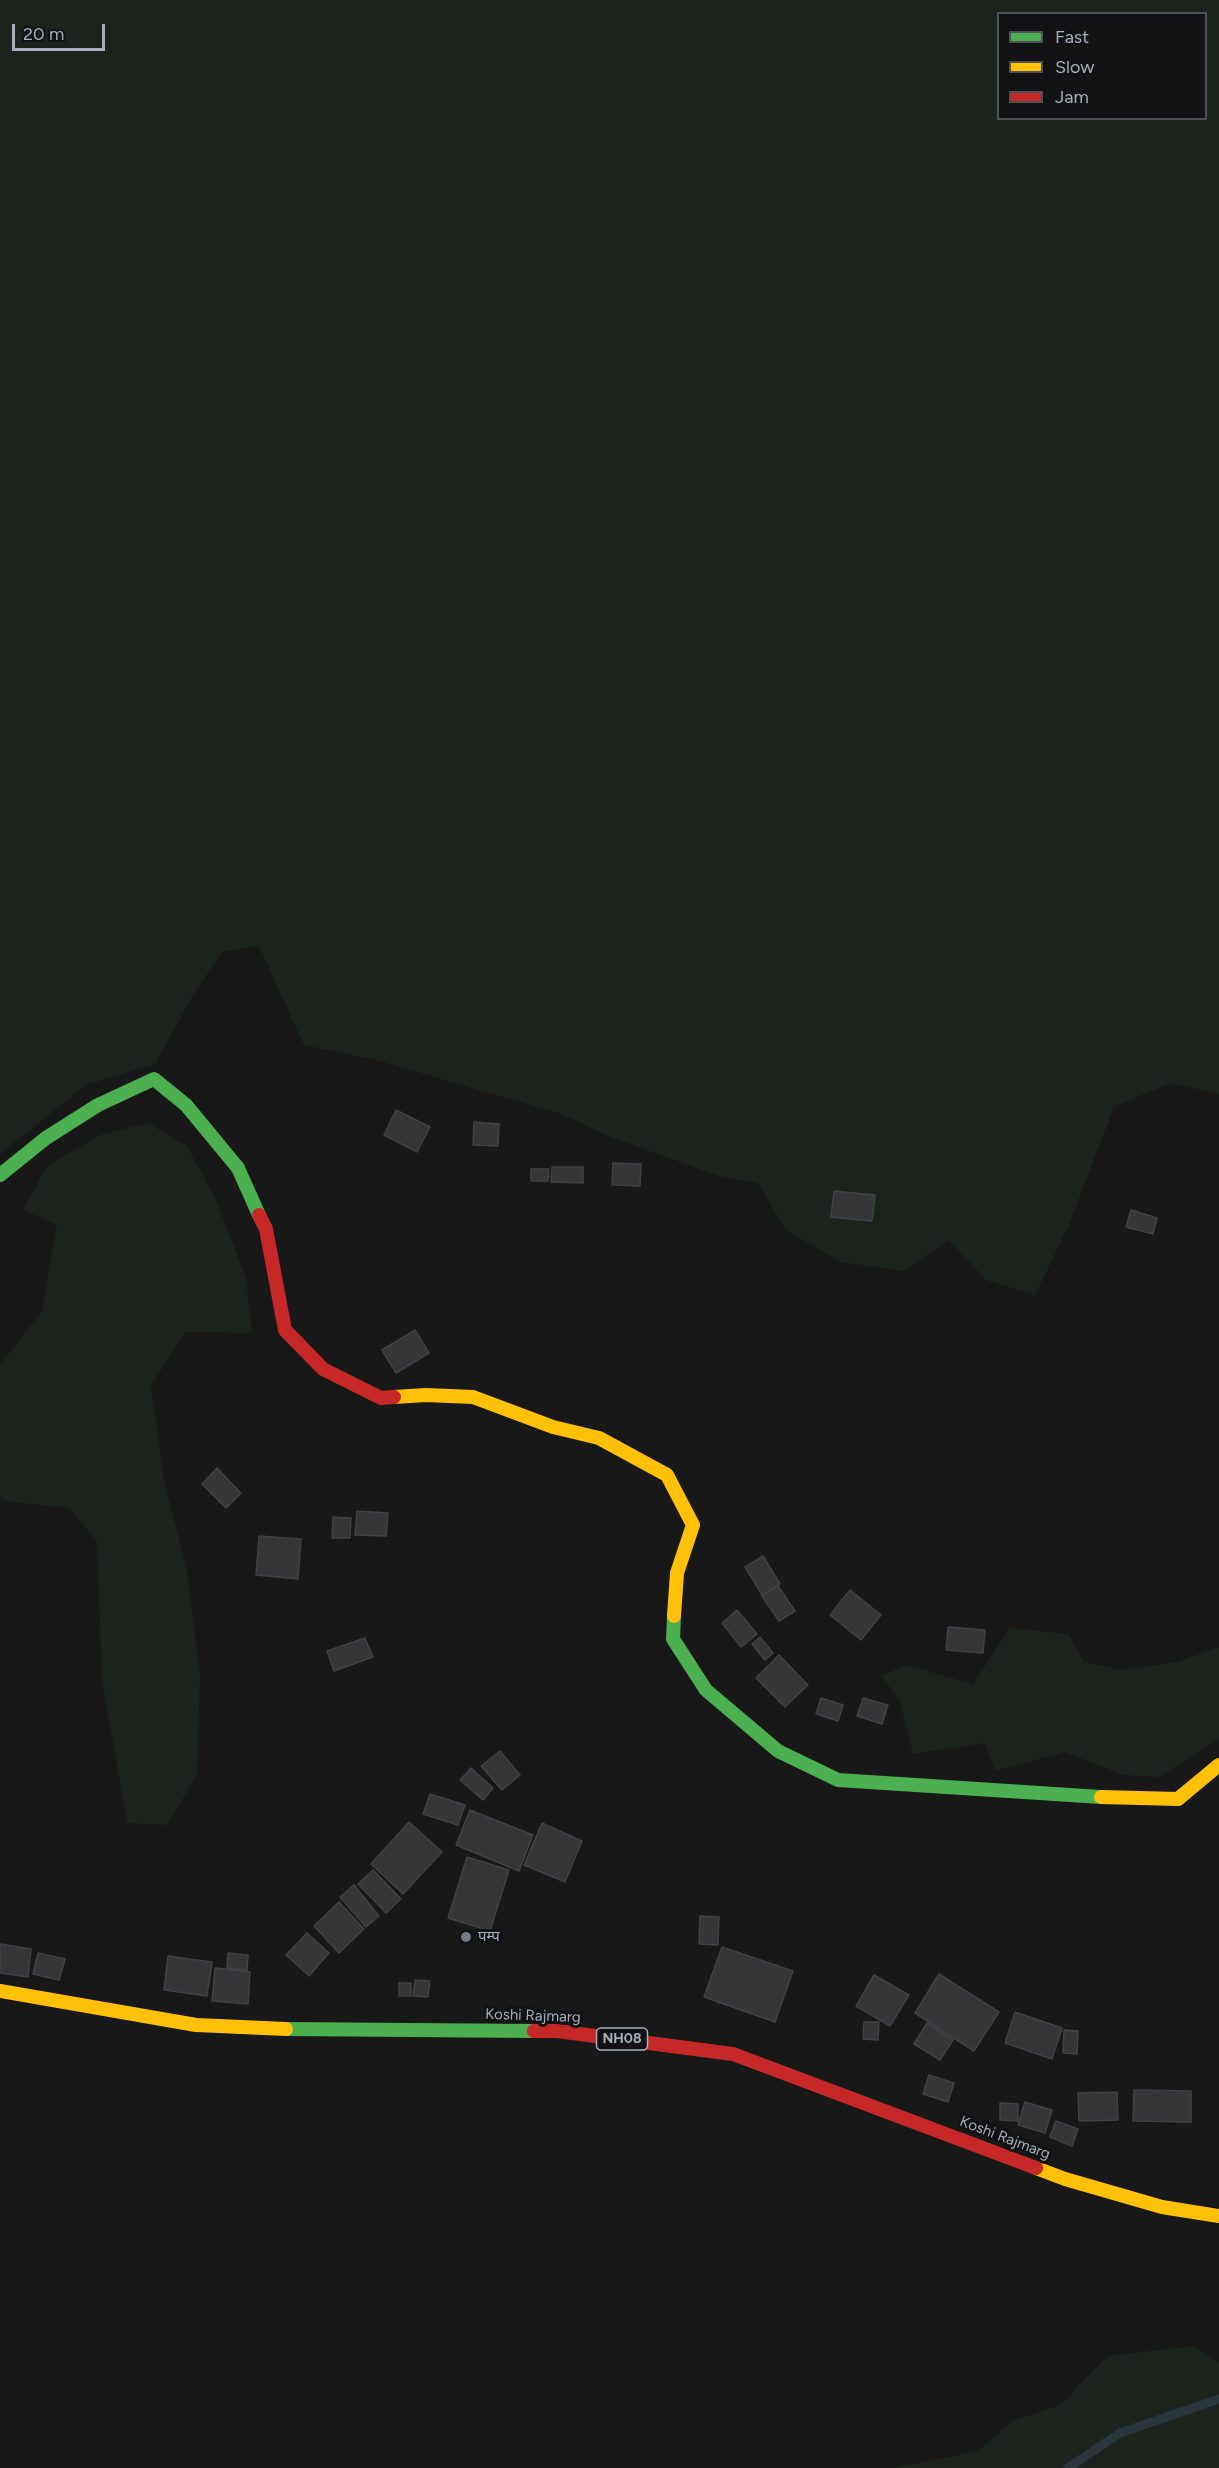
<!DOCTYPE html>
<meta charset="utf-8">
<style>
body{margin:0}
#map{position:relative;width:1219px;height:2468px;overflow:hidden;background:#181819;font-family:Figtree,sans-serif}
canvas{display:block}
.legend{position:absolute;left:997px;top:12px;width:210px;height:108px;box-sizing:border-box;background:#121215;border:2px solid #4e5157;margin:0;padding:8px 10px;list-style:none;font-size:18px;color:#a8afbb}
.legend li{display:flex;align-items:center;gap:12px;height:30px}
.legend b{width:30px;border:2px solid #4e5157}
.scale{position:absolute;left:12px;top:24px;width:93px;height:27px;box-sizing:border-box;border:3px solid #a8afbb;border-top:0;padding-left:8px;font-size:18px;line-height:21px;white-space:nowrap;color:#a8afbb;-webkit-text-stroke:4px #121215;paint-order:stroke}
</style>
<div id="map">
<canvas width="1219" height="2468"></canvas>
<ul class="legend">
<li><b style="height:8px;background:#4caf50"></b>Fast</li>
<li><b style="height:8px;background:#ffc107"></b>Slow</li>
<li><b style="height:8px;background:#c62828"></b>Jam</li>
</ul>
<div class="scale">20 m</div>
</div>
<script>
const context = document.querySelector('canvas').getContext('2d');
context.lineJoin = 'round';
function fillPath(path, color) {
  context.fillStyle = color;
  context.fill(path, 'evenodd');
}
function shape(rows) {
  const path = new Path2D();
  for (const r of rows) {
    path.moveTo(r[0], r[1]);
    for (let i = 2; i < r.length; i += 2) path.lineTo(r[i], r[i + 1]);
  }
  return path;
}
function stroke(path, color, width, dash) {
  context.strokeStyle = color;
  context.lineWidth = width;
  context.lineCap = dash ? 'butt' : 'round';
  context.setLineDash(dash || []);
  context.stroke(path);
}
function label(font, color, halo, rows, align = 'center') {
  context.font = font + ' Figtree,"Noto Sans Devanagari",sans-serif';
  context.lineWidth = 6;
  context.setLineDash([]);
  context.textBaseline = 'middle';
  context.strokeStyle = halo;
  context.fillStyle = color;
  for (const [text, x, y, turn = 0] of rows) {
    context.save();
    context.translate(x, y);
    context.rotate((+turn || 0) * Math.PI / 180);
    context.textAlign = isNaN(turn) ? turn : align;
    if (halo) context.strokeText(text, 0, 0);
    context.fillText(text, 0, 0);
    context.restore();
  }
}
const green = shape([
 [0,0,1219,0,1219,1094,1170,1083,1114,1107,1068,1227,1035,1295,986,1280,949,1240,903,1271,841,1262,786,1230,758,1183,719,1176,611,1137,561,1114,380,1061,304,1045,259,946,222,952,193,995,155,1064,86,1085,0,1154],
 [998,14,1206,14,1206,118,998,118],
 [148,1123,187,1146,217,1202,246,1278,252,1333,185,1332,151,1386,164,1481,187,1570,200,1674,197,1775,167,1825,127,1823,102,1679,97,1541,69,1508,4,1501,0,1493,0,1365,42,1311,57,1225,23,1210,47,1166,100,1135],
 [1010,1628,1068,1634,1084,1662,1122,1670,1177,1662,1219,1647,1219,1739,1159,1777,1124,1775,1064,1752,995,1771,985,1743,913,1754,900,1702,882,1676,906,1665,973,1684],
 [1194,2346,1219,2363,1219,2468,893,2468,979,2451,1012,2421,1060,2405,1108,2356]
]);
const stream = shape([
 [1068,2468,1120,2433,1219,2399]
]);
const building = shape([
 [396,1110,430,1127,417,1152,384,1135,396,1110],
 [474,1122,499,1124,498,1146,473,1145,474,1122],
 [613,1163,641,1164,640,1186,612,1185,613,1163],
 [552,1167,583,1167,583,1183,551,1182,552,1167],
 [531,1169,549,1169,548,1181,531,1181,531,1169],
 [834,1191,875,1195,872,1221,831,1217,834,1191],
 [1131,1210,1157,1218,1153,1234,1126,1227,1131,1210],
 [415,1330,429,1353,396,1373,382,1350,415,1330],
 [217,1468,241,1493,226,1508,202,1484,217,1468],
 [357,1511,388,1513,386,1536,355,1535,357,1511],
 [333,1517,351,1518,350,1538,332,1538,333,1517],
 [259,1536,301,1539,298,1579,256,1575,259,1536],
 [763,1556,780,1584,762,1595,745,1567,763,1556],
 [778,1586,795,1611,779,1621,762,1596,778,1586],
 [850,1590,881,1615,861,1640,830,1615,850,1590],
 [737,1610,757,1634,741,1647,722,1623,737,1610],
 [948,1627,985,1630,983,1653,946,1650,948,1627],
 [760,1637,773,1653,765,1660,752,1644,760,1637],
 [365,1638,373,1657,334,1671,327,1651,365,1638],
 [779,1655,808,1685,785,1707,756,1678,779,1655],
 [821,1698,843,1705,838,1721,816,1714,821,1698],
 [863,1698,888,1705,882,1724,857,1716,863,1698],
 [500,1751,520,1775,502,1790,481,1766,500,1751],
 [471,1768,493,1788,483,1800,460,1780,471,1768],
 [430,1794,465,1805,458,1825,423,1814,430,1794],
 [470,1810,533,1835,519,1871,456,1845,470,1810],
 [409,1822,442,1852,403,1894,371,1864,409,1822],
 [542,1823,582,1841,565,1882,524,1865,542,1823],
 [467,1857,509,1870,490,1931,448,1918,467,1857],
 [373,1870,401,1899,386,1913,358,1884,373,1870],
 [354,1885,379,1916,366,1927,340,1897,354,1885],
 [339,1902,364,1929,339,1953,314,1926,339,1902],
 [700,1916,719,1917,718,1945,699,1944,700,1916],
 [307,1933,329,1953,309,1976,286,1955,307,1933],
 [0,1944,31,1949,28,1977,0,1973,0,1944],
 [722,1947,793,1971,775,2022,704,1997,722,1947],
 [38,1953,65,1959,59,1980,33,1974,38,1953],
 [228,1953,248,1955,247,1970,227,1968,228,1953],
 [168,1956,212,1962,207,1996,164,1990,168,1956],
 [215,1968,250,1972,248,2004,212,2001,215,1968],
 [939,1974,999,2012,974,2051,915,2013,939,1974],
 [874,1975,909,1995,890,2026,856,2006,874,1975],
 [415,1980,430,1981,428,1997,413,1996,415,1980],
 [399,1983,411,1983,411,1996,399,1996,399,1983],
 [1015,2012,1062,2028,1052,2059,1005,2043,1015,2012],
 [864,2022,879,2022,878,2040,863,2039,864,2022],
 [927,2023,953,2040,940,2060,914,2044,927,2023],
 [1064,2030,1078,2031,1077,2054,1063,2053,1064,2030],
 [929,2075,954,2083,948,2102,923,2094,929,2075],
 [1134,2090,1191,2091,1191,2122,1133,2121,1134,2090],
 [1117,2092,1118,2120,1079,2121,1078,2093,1117,2092],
 [1025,2102,1052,2110,1045,2133,1018,2125,1025,2102],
 [1000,2103,1018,2104,1018,2121,1000,2120,1000,2103],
 [1056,2121,1078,2129,1072,2146,1050,2137,1056,2121]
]);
const fast = shape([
 [0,1175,46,1138,98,1105,154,1079,186,1105,238,1168,259,1215],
 [674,1616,673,1639,706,1690,778,1751,838,1780,1101,1797],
 [286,2029,534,2031]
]);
const slow = shape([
 [394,1397,426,1395,473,1397,553,1427,599,1438,667,1475,693,1525,677,1573,674,1616],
 [1101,1797,1178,1799,1219,1765],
 [0,1991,196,2025,286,2029],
 [1036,2168,1065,2179,1162,2207,1219,2216]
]);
const jam = shape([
 [259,1215,266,1229,285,1330,323,1369,381,1398,394,1397],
 [534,2031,557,2031,733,2054,1036,2168]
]);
const markers = [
 [466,1937,6,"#767a82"]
];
const shields = [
 [622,2039,51]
];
const shieldNames = [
 ["NH08",622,2039]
];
const poiNames = [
 ["पम्प",478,1937]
];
const streetNames = [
 ["Koshi Rajmarg",533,2016,2],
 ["Koshi Rajmarg",1005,2138,21]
];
fillPath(green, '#1c231d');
stroke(stream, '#2a353c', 9);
fillPath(building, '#363638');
stroke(building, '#414245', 1.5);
stroke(fast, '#4caf50', 14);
stroke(slow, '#ffc107', 14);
stroke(jam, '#c62828', 14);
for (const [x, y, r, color] of markers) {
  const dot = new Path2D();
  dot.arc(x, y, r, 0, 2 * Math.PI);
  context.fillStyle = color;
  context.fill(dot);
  stroke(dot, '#121215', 2);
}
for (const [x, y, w] of shields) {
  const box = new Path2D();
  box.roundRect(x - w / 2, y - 11, w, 22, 4.5);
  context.fillStyle = '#121215';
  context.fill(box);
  stroke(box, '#a8afbb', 1.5);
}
label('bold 14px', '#a8afbb', null, shieldNames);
label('15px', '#a8afbb', '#121215', poiNames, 'left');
label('15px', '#a8afbb', '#121215', streetNames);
</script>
